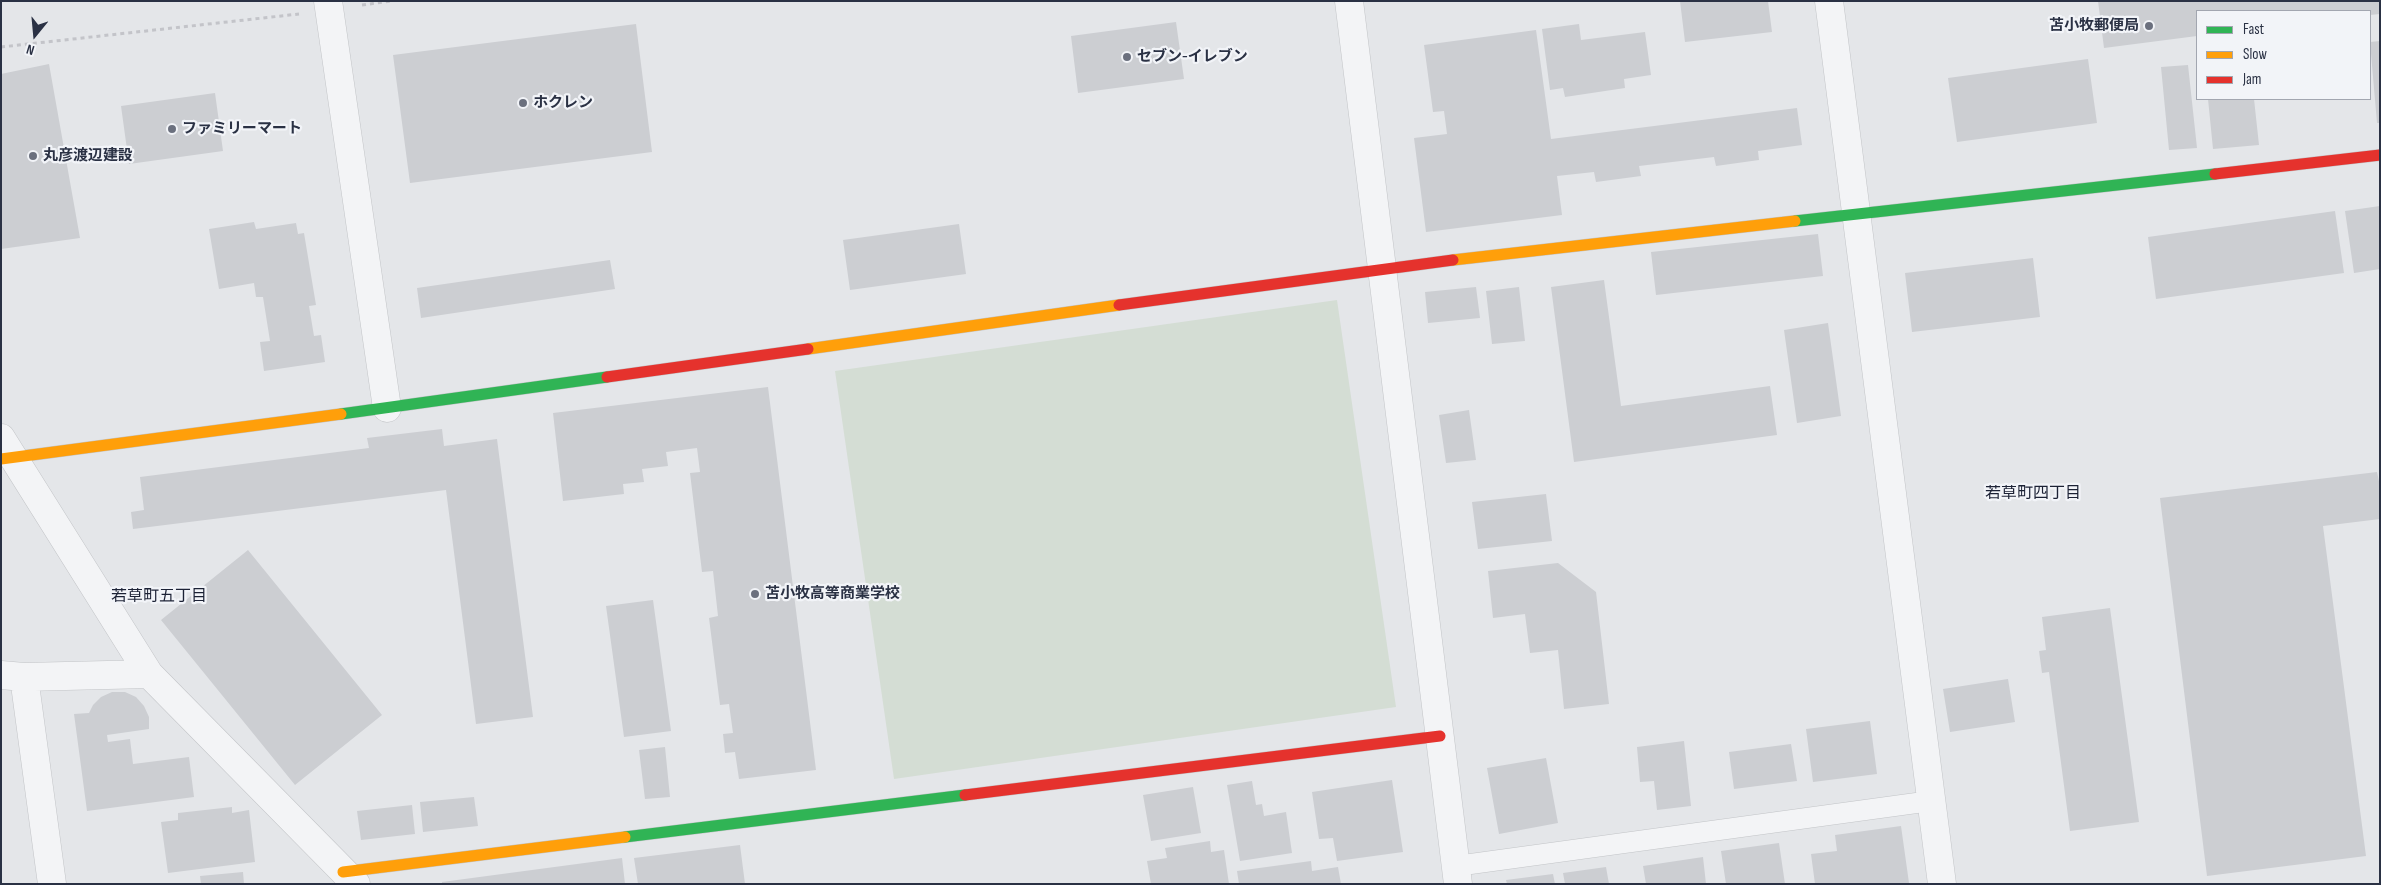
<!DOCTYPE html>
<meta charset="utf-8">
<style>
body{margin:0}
#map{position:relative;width:2381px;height:885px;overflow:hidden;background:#e4e6e9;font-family:"Sofia Sans Condensed",sans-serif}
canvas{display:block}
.frame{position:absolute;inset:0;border:2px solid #2a3144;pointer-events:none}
.legend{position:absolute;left:2196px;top:10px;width:175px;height:90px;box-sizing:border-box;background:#f2f4f8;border:1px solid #a2a6b0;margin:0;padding:6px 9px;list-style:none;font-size:15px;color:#2a3144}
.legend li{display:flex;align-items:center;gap:10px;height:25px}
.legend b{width:25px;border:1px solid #a2a6b0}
.north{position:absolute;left:10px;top:10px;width:50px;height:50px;-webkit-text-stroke:4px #f2f4f8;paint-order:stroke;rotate:197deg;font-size:14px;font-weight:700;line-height:20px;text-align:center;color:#2a3144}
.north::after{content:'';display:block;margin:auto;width:18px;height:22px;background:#2a3144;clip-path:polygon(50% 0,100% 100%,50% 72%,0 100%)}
</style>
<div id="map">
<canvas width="2381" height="885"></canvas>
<div class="frame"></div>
<ul class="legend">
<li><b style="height:6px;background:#30b455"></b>Fast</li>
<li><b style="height:6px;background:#ff9f0a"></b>Slow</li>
<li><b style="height:6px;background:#e5322d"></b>Jam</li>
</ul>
<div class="north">N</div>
</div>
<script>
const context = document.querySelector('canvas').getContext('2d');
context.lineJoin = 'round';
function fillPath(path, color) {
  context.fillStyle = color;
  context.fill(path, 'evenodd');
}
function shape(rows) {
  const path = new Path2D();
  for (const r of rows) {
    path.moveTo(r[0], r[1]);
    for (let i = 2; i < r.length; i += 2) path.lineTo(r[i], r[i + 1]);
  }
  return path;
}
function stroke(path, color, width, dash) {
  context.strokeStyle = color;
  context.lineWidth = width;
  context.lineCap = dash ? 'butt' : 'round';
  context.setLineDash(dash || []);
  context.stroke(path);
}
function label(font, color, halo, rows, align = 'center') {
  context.font = font + ' "Sofia Sans Condensed","Noto Sans JP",sans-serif';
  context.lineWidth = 4.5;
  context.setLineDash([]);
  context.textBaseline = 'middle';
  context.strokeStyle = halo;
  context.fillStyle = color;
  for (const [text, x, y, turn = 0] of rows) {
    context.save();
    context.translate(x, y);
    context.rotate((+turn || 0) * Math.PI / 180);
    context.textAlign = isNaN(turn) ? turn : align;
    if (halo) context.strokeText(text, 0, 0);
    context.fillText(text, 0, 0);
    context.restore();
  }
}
const green = shape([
 [1337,300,1396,707,894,779,835,371]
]);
const building = shape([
 [1680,1,1768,1,1772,32,1685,42],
 [2098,1,2380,1,2380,14,2370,15,2370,11,2197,11,2197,36,2104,48],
 [1176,22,1184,79,1078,93,1071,36],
 [636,24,652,152,410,183,393,55],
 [1579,24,1581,40,1645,32,1651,75,1624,79,1625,88,1565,97,1563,88,1550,90,1542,29],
 [1536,30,1551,139,1797,108,1802,145,1758,151,1759,160,1716,166,1714,157,1639,166,1641,176,1596,182,1594,172,1557,176,1562,215,1426,232,1414,138,1447,134,1444,111,1433,112,1424,45],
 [2380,41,2380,123,2377,123,2370,42],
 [2088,59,2097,123,1957,142,1948,78],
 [49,64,80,238,1,249,1,74],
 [2188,65,2197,148,2169,150,2161,67],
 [215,93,223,151,129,164,121,106],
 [2208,99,2254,99,2259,145,2213,149],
 [2380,206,2380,269,2354,273,2345,211],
 [2335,211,2344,273,2156,299,2148,237],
 [254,222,256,229,296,223,298,234,304,233,316,305,309,306,314,336,321,335,325,362,264,371,260,342,270,341,263,297,256,297,254,283,219,289,209,229],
 [959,224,966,274,850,290,843,240],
 [1818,234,1823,276,1656,295,1651,252],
 [2033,258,2040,317,1912,332,1905,273],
 [610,260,615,289,421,318,417,288],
 [1604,280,1621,406,1770,386,1777,435,1574,462,1551,287],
 [1476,287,1480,318,1428,323,1425,292],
 [1519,287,1525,341,1492,344,1486,291],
 [1828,323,1841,416,1797,423,1784,330],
 [768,387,816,770,739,779,735,752,725,753,723,734,733,733,729,704,720,705,709,618,718,616,713,571,702,572,690,473,700,472,697,448,666,452,668,466,642,469,644,482,623,484,624,494,563,501,553,413],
 [1469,410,1476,460,1446,463,1439,415],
 [442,429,444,446,497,439,533,717,476,724,446,490,133,529,131,512,144,510,140,477,369,448,367,438],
 [2377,472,2380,486,2380,519,2323,526,2366,856,2207,876,2160,498],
 [1546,494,1552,541,1478,549,1472,502],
 [248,550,382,715,295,785,161,620],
 [1558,563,1596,592,1609,704,1564,709,1558,650,1530,653,1525,614,1493,618,1488,571],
 [653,600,671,731,624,737,606,606],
 [2110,608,2139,822,2070,831,2049,672,2042,673,2039,651,2046,650,2042,617],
 [2008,679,2015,722,1950,732,1943,689],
 [112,692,125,692,136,697,144,706,149,717,149,729,107,735,108,742,130,739,133,764,189,757,194,797,87,811,74,714,89,713,93,705,101,697],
 [1870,721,1877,774,1813,782,1806,729],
 [1684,741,1691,806,1657,810,1654,781,1640,782,1637,747],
 [1791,744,1797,781,1734,789,1729,752],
 [665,747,670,797,645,799,639,750],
 [1546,758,1558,823,1499,834,1487,768],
 [1392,780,1403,852,1337,861,1333,838,1319,839,1312,792],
 [1252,781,1256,805,1262,804,1264,816,1286,812,1292,853,1240,861,1227,785],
 [1193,787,1201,833,1151,841,1143,795],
 [474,797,478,826,423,832,420,802],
 [412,805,415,834,361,840,357,811],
 [232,807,232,813,249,810,255,862,168,873,161,822,178,820,178,813],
 [1901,826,1909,883,1815,884,1811,854,1837,851,1835,835],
 [1210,841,1211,852,1224,850,1229,884,1151,884,1147,861,1167,858,1165,848],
 [1779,843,1785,884,1726,884,1721,851],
 [740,845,745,884,638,884,634,858],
 [1703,857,1706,884,1646,884,1643,866],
 [622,858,625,884,442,884,442,882],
 [1311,861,1312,871,1338,867,1341,884,1239,884,1237,871],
 [1606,867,1609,884,1565,884,1563,873],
 [243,872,244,884,201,884,200,876],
 [1553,874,1555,884,1507,884,1506,880]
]);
const path = shape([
 [362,5,391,1],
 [1,47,299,14]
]);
const lane = shape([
 [1456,866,1931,801]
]);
const street = shape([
 [328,1,387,408],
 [1349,1,1458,884],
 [1829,1,1942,884],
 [1,438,149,674,356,884],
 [1,675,24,677,149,674],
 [24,677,52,884]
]);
const fast = shape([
 [1795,221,2215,174],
 [341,414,607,377],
 [625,837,965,795]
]);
const slow = shape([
 [1453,260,1795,221],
 [808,349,1119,305],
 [1,459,341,414],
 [343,872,625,837]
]);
const jam = shape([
 [2215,174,2380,155],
 [1119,305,1453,260],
 [607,377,808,349],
 [965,795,1440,736]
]);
const markers = [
 [2149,26,5,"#6b707e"],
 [1127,57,5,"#6b707e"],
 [523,103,5,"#6b707e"],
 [172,129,5,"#6b707e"],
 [33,156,5,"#6b707e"],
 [755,594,5,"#6b707e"]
];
const poiNames = [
 ["苫小牧郵便局",2139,26,"right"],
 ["セブン-イレブン",1137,57],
 ["ホクレン",533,103],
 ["ファミリーマート",182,129],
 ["丸彦渡辺建設",43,156],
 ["苫小牧高等商業学校",765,594]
];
const neighbourhoodNames = [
 ["若草町四丁目",2033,494],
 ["若草町五丁目",159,597]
];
fillPath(green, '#d4ddd4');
fillPath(building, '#ccced2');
stroke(lane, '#c2c4c7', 21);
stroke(street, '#c2c4c7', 29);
stroke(fast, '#c2c4c7', 12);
stroke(slow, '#c2c4c7', 12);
stroke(jam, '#c2c4c7', 12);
stroke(path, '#c3c4c9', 3, [4, 4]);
stroke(lane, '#f3f4f6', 20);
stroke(street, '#f3f4f6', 28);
stroke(fast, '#30b455', 11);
stroke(slow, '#ff9f0a', 11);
stroke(jam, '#e5322d', 11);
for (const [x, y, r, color] of markers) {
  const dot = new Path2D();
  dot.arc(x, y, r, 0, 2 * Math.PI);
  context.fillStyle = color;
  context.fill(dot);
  stroke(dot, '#f2f4f8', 2);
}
label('bold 15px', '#2a3144', '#f2f4f8', poiNames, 'left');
label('16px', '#1c2235', '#f2f4f8', neighbourhoodNames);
</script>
